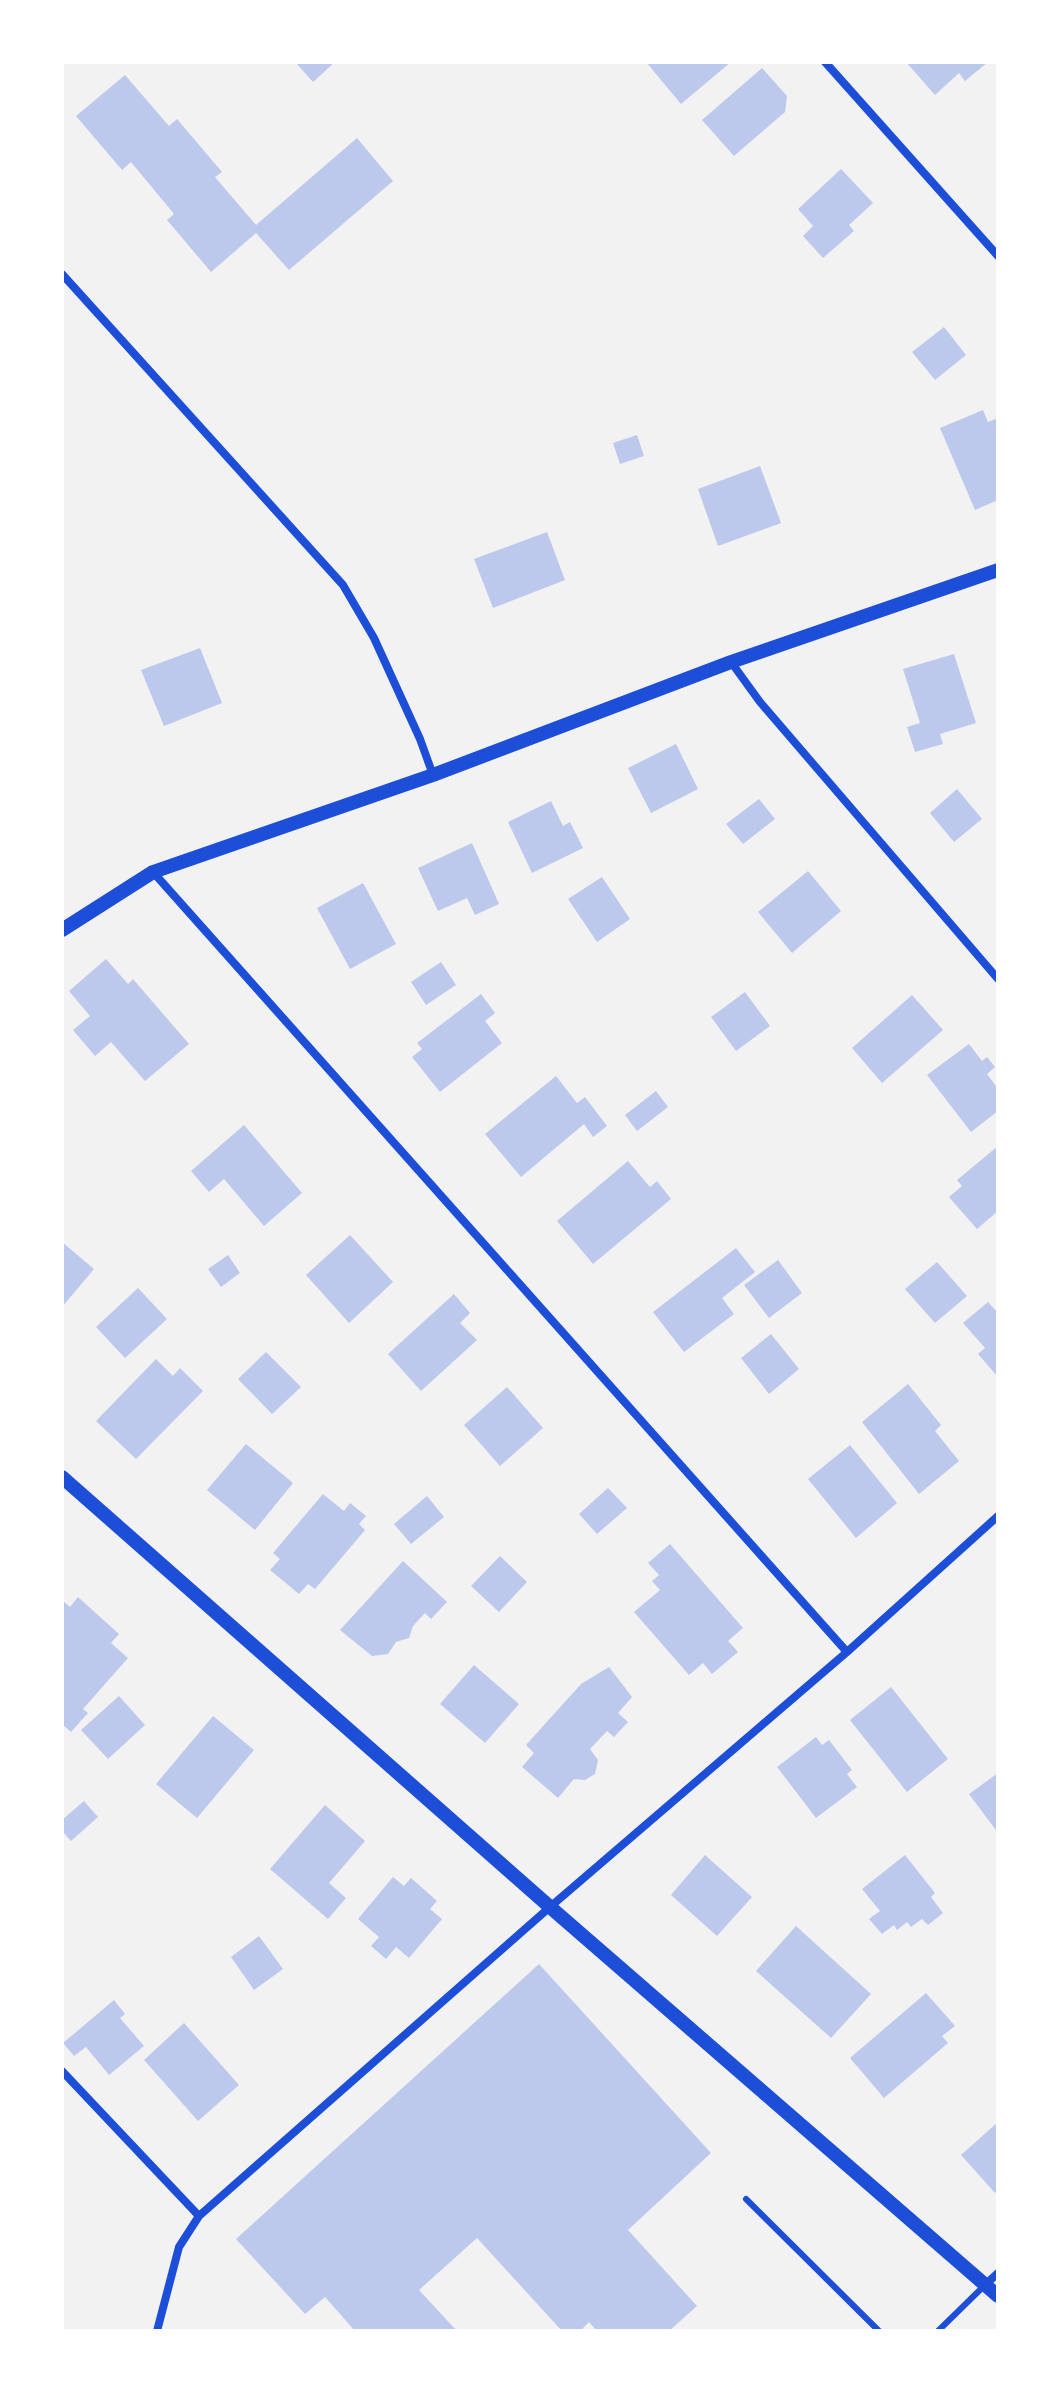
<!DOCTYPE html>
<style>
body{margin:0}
#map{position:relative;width:1060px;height:2393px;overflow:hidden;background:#f2f2f2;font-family:Quicksand,sans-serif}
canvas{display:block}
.frame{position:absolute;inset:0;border:64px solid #fff;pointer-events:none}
</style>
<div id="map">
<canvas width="1060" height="2393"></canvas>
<div class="frame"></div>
</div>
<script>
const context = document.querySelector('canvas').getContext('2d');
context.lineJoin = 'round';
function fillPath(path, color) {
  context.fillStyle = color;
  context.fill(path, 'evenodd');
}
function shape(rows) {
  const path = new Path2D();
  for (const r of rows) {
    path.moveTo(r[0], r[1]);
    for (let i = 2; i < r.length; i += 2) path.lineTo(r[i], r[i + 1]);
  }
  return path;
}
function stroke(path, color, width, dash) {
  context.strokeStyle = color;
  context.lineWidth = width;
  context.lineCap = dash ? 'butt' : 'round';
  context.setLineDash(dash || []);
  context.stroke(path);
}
const building = shape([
 [295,62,335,62,313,82],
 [646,62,731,62,681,104],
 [906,62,988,62,965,81,959,73,935,95],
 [762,68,787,96,785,112,734,156,702,120],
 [125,75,169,126,177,119,222,172,215,177,256,225,357,138,393,181,289,270,256,233,211,272,167,220,174,214,131,162,122,170,76,116],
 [841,169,873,203,849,225,854,231,823,258,803,236,813,226,798,209],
 [944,327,966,355,935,380,912,352],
 [983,410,988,422,998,418,998,500,975,510,940,428],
 [637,435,644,456,620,464,613,443],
 [760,466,781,523,718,546,698,489],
 [547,532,565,580,493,608,474,559],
 [200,648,222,703,164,726,141,670],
 [954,654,976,723,940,734,943,744,915,752,907,727,920,723,903,669],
 [676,744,698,789,651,813,628,768],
 [957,789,982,819,954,842,930,813],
 [759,799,775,819,743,844,726,824],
 [551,801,563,826,570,822,583,848,532,873,508,822],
 [472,843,499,904,475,915,467,898,438,911,418,868],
 [808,871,841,911,792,953,758,912],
 [602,877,630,919,597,942,568,899],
 [363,883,396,944,350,969,317,908],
 [106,959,128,984,133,979,189,1044,145,1081,111,1042,95,1056,73,1030,90,1016,69,991],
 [441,962,456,985,426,1005,411,982],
 [745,992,770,1026,736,1051,711,1017],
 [481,994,495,1013,485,1021,502,1043,440,1092,412,1057,422,1049,417,1043],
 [912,995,943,1030,882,1083,852,1048],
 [969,1044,982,1061,987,1057,995,1067,987,1074,998,1089,998,1111,971,1132,927,1075],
 [556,1076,577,1103,585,1097,607,1126,593,1137,584,1124,521,1177,485,1134],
 [656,1091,668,1107,637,1131,625,1115],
 [244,1125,302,1193,264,1226,224,1179,209,1192,191,1171],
 [998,1146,998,1211,977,1229,949,1197,962,1186,957,1180],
 [628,1161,650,1187,657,1181,671,1199,593,1264,557,1221],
 [350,1235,393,1282,349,1323,306,1275],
 [62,1242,94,1269,62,1307],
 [736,1248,755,1272,722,1298,734,1314,684,1352,653,1312],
 [228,1255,240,1273,221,1287,208,1269],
 [778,1260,802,1293,769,1318,744,1285],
 [937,1262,967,1296,935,1323,905,1289],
 [138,1288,167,1319,125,1358,96,1327],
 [454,1294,470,1313,460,1323,477,1340,421,1391,388,1354],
 [988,1302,998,1313,998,1377,978,1354,985,1348,963,1323],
 [771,1334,799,1369,769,1394,741,1358],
 [266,1352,301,1387,272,1414,238,1379],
 [156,1359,173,1376,180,1368,203,1391,136,1459,96,1421],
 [908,1384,941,1425,935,1431,959,1461,919,1494,862,1422],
 [507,1387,543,1428,500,1466,464,1425],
 [246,1444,293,1483,255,1530,207,1490],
 [850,1445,897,1503,856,1538,808,1479],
 [608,1488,627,1508,597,1534,579,1514],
 [323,1494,344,1511,350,1503,366,1516,359,1524,365,1530,315,1589,308,1584,299,1594,270,1570,280,1559,273,1553],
 [427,1496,444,1517,411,1544,394,1524],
 [670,1544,743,1628,728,1641,738,1652,712,1674,703,1663,689,1675,634,1612,660,1590,652,1581,659,1575,648,1563],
 [500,1556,527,1582,499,1612,471,1586],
 [403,1561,447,1602,431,1619,425,1613,413,1626,409,1638,396,1642,388,1654,372,1656,340,1630],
 [78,1597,119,1634,111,1643,128,1658,83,1709,88,1713,71,1732,62,1724,62,1600,70,1607],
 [474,1665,519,1704,485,1743,440,1704],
 [609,1667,632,1697,618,1713,628,1722,614,1737,607,1731,590,1749,598,1760,595,1774,585,1780,574,1779,558,1798,522,1767,534,1753,526,1745,581,1684],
 [891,1687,948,1759,907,1792,850,1720],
 [119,1696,145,1725,108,1759,81,1730],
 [213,1716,254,1750,197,1818,156,1784],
 [816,1737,822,1745,829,1740,852,1770,847,1774,857,1787,816,1818,777,1767],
 [998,1773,998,1833,969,1794],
 [84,1801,98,1817,71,1841,62,1831,62,1820],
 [325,1805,365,1841,329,1883,346,1898,328,1919,270,1869],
 [705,1855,752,1897,717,1936,671,1895],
 [905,1855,935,1893,931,1897,943,1913,928,1925,922,1919,911,1927,907,1922,897,1930,894,1925,882,1934,869,1919,880,1911,862,1889],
 [393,1877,404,1886,411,1878,437,1901,430,1909,442,1919,409,1958,396,1947,386,1959,371,1946,379,1937,358,1919],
 [796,1926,871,1994,831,2038,756,1971],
 [259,1936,283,1969,254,1990,231,1957],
 [539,1964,711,2153,628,2230,697,2306,669,2331,597,2331,589,2322,580,2331,562,2331,477,2238,419,2290,457,2331,355,2331,325,2297,305,2314,236,2239],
 [926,1993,955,2026,942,2036,948,2043,884,2098,850,2058],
 [114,2000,125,2014,120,2018,144,2046,109,2075,86,2047,74,2056,63,2043],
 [184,2023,239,2085,198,2121,144,2060],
 [998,2122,998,2190,995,2193,961,2155]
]);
const service = shape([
 [746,2199,879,2331],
 [938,2331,985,2285]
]);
const minor = shape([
 [825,62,998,256],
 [62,274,343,585,374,638,420,739,433,775],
 [731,662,760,702,998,979],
 [153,872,847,1652],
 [62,2071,199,2216],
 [985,2285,998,2273],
 [157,2331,179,2247,199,2216,550,1907,847,1652,998,1516]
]);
const tertiary = shape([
 [62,930,153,872,433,775,731,662,998,570],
 [62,1477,550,1907,998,2296]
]);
fillPath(building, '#bdc9ec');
stroke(service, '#1d4ed8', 6);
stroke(minor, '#1d4ed8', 8);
stroke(tertiary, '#1d4ed8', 14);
</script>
